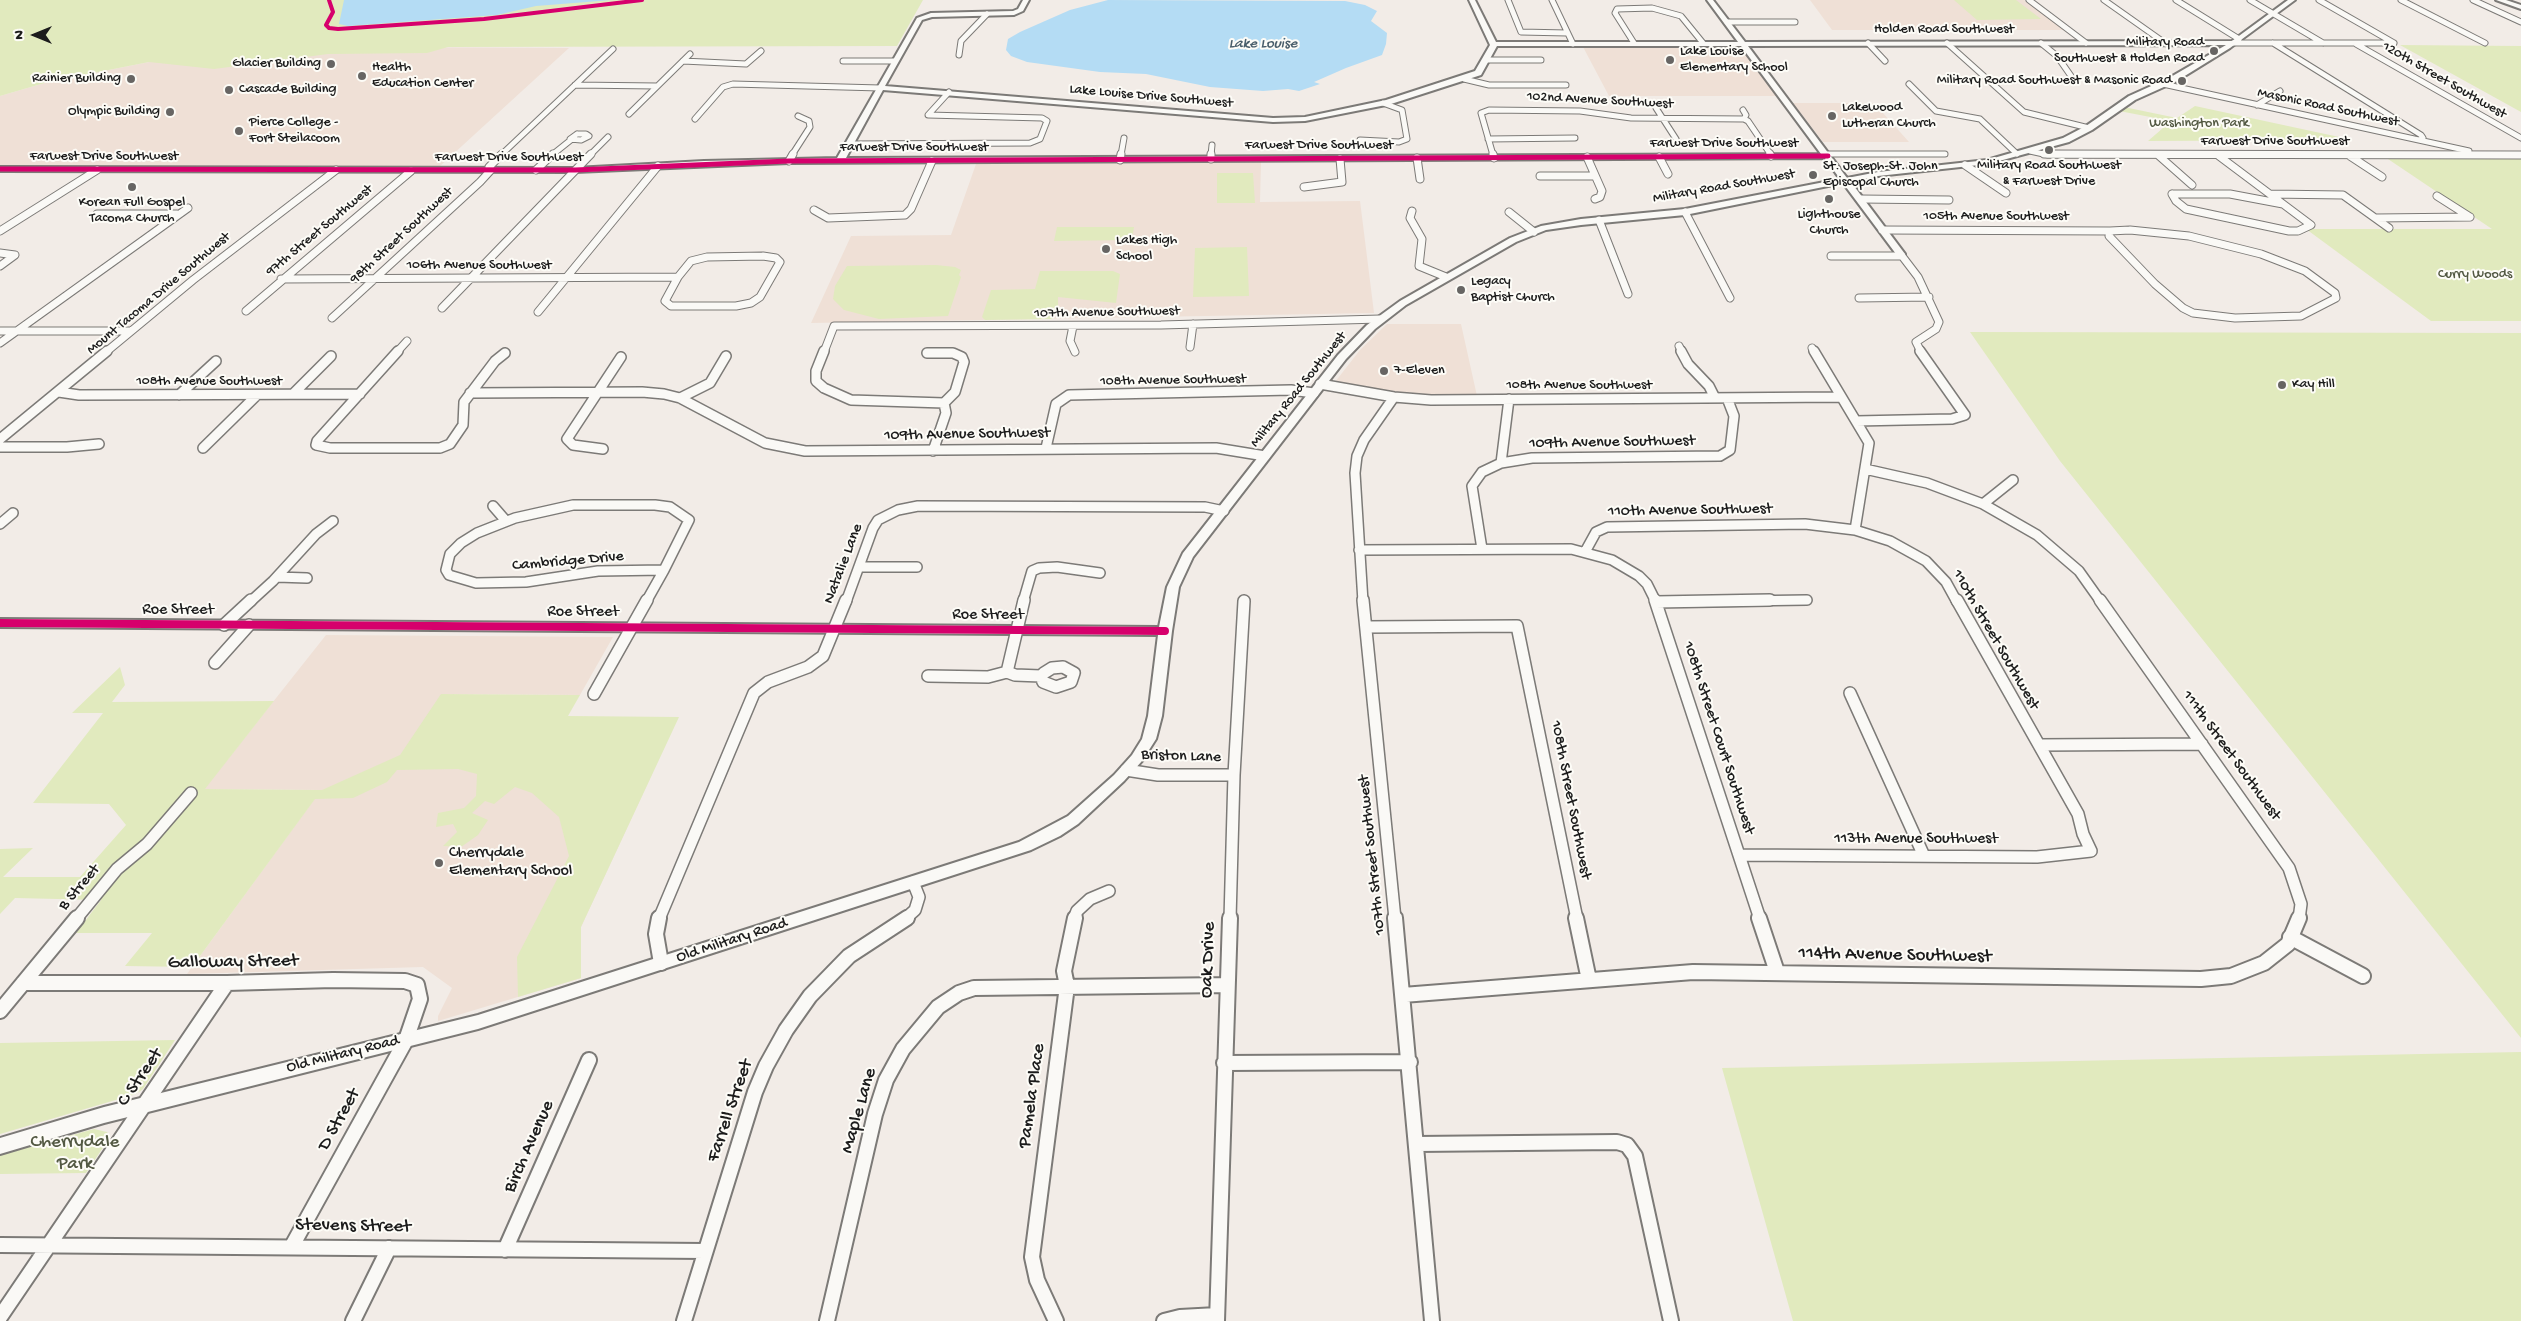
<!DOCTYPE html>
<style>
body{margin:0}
#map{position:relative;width:2521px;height:1321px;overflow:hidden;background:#f2ece7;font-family:"Gochi Hand",sans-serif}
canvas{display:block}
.north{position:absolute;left:10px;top:10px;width:50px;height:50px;-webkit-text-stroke:4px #fdfcf7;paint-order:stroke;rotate:270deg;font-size:14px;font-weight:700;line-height:20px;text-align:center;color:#1c1c1c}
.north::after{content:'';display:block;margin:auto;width:18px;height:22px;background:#1c1c1c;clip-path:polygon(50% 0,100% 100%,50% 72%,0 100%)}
</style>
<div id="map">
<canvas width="2521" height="1321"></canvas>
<div class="north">N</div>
</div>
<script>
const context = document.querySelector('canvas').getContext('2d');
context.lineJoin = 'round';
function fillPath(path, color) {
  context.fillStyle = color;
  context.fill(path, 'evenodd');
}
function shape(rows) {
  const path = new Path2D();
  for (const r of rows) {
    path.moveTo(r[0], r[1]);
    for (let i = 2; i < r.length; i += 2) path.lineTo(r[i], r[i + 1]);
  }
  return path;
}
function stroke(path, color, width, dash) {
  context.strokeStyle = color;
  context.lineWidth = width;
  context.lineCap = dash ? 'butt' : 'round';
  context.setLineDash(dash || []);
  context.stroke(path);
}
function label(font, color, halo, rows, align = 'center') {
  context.font = font + ' "Gochi Hand",sans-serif';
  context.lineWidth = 4;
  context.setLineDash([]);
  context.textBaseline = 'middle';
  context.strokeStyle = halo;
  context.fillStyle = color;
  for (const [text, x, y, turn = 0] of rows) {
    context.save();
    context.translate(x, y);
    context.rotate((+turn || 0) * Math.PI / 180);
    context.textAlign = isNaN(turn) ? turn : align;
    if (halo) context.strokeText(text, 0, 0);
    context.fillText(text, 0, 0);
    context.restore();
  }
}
const built = shape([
 [1810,0,2024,0,2065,30,1832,30],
 [1731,44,1739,46,1777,96,1609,96,1582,45],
 [357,47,569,48,439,167,0,166,0,96,48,82,149,62],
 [1793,103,1874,103,1909,142,1823,142],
 [1261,162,1260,202,1360,201,1374,313,811,323,851,236,951,235,976,164],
 [1387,324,1461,324,1477,396,1418,397,1335,382,1360,350],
 [326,635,613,637,580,695,441,694,652,774,581,927,581,978,438,1021,438,1016,452,988,423,967,187,974,321,790,204,789]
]);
const green = shape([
 [0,0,923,0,897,46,448,47,427,53,328,54,214,69,149,62,48,82,0,96],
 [1954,0,2016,0,2041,19,1977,20],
 [2400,45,2521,46,2521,112],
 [2119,106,2177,118,2195,106,2353,140,2148,141,2171,121,2114,110],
 [2385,157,2521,157,2521,321,2431,321,2306,229,2492,229],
 [1217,173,1253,173,1255,203,1217,203],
 [1057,227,1134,227,1132,240,1054,241],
 [1247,247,1249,296,1193,297,1195,248],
 [936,265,955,267,961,270,959,275,961,277,948,316,879,319,844,310,833,299,835,286,847,266],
 [1040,271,1113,271,1120,274,1116,303,1058,297,1058,311,1052,319,985,320,982,317,991,290,1035,289],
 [1970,332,2521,333,2521,1038,2060,461],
 [120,667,125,685,112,702,274,701,205,789,322,790,400,755,441,694,580,695,568,716,679,717,581,927,581,978,518,997,517,957,569,856,559,817,532,793,515,787,494,804,485,801,472,813,488,820,478,835,461,847,443,846,457,832,453,824,436,827,438,813,464,808,476,796,477,774,458,769,397,770,387,782,353,798,315,799,192,967,125,966,152,933,76,933,101,900,15,898,0,914,0,849,33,848,3,877,80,877,126,825,109,804,33,803,103,713,72,713],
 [175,1040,143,1089,136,1094,0,1134,0,1043],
 [2521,1052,2521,1321,1793,1321,1722,1068],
 [94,1129,107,1132,110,1137,86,1173,0,1174,0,1155]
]);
const water = shape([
 [344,0,612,0,536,6,497,15,348,26,339,24],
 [1108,0,1345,1,1365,5,1377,11,1371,21,1387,33,1386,44,1382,55,1346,68,1314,82,1320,84,1299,91,1288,89,1263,91,1210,87,1146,74,1100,72,1027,62,1011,56,1006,50,1008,39,1020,32,1070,10]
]);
const streetFar4 = shape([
 [1508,0,1521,32,1567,33],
 [1552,0,1573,44],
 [2029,0,2086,43],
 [2104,0,2165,43],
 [2176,0,2239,39],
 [2250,0,2323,43],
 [2319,0,2394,43],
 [2401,0,2485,43],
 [2473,0,2521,22],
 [1727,22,1795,22],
 [1634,43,1615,13,1617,9,1652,8,1681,16,1703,43],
 [1868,43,1885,61],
 [1947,43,2024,112,2089,128],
 [2041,43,2057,56,2071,76],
 [2233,43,2394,43],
 [2273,43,2421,135,2423,138,2419,140],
 [2356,44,2521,138],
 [959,55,961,41,987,14],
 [1487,60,1541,60],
 [683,61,746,64,761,51],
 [843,61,895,61],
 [1464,79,1489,85,1566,85],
 [1909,84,1936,111,1980,119,2017,154],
 [2163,84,2469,151],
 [575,85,657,86],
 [2257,105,2280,91],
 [1656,108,1676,139],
 [1743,110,1746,115,1744,119,1748,121,1771,155],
 [629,114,690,54],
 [695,119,723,87,733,84,880,88],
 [577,134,586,134,589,136,581,140,570,139,577,134],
 [1488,139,1575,138],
 [1360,140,1399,142,1407,139,1402,110,1383,103],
 [849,144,1030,143,1040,139,1047,121,1042,118,928,115,949,92],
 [2030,151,2048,155,2521,155],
 [1827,154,1945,154],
 [501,155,613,49],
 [552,155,572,139],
 [590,155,608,137],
 [792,155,810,127,809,121,798,116],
 [1121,155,1124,138],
 [1211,155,1212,145],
 [1493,155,1481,113,1489,110,1580,111,1631,118,1744,119]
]);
const streetFar3 = shape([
 [1493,154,1494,158],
 [1770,154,1771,156],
 [2044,154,2521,155],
 [2158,155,2192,185],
 [2219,156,2283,204],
 [2350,156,2382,177],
 [1587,157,1602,191,1600,197,1595,199],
 [1659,157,1668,174],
 [1417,158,1420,179],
 [1211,159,1211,154],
 [1120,160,1121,154],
 [789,161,793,154],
 [1965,165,2006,193],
 [536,170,553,154],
 [1540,176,1595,176],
 [1304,187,1342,182,1340,159],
 [2172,194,2230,194,2283,204,2311,225,2298,231,2289,231,2186,209,2176,201,2172,194],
 [2270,194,2343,195,2389,228],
 [2437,196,2470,217],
 [1861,199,1949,200],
 [814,210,828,218,905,215,911,209,932,161],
 [1412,211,1410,218,1422,239,1419,266,1446,277],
 [1509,212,1534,232],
 [1685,212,1730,298],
 [97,214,177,214],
 [2376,218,2470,217],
 [1599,220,1628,294],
 [1882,230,2110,231],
 [2130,230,2189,236,2261,254,2305,271,2335,293,2336,298,2301,316,2235,318,2193,313,2183,308,2155,284,2109,236,2110,231,2130,230],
 [0,231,97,170],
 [0,253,15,255,0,266],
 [763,256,776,258,780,262,760,297,751,303,736,306,671,306,665,301,678,277,691,261,707,257,763,256],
 [1831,256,1902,256,1918,277,1939,322,1936,329,1916,342,1921,352],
 [281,279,678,277],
 [1859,298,1929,297],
 [442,308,591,154],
 [246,311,411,171],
 [538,312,658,166],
 [332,318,480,182,491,170,489,167,502,154],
 [1073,326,1070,341,1075,352],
 [0,331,130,331],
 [0,343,188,208],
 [1679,346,1682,352],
 [1190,347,1193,324],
 [1812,348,1814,352],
 [106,352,193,280,336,170],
 [397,352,407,341],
 [824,352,834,326,1161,325,1380,319]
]);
const streetFar2 = shape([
 [398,351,317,441,316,445,330,448,440,448,450,444,463,425,464,402,495,361,505,353],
 [824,351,816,371,816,381,824,388,851,400,944,403],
 [1681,351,1688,364,1709,386,1715,398],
 [1814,351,1869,443,1855,530],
 [927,353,953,353,962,357,964,362,955,392,944,403,946,413,933,451],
 [1320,384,1394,397,1431,400,1840,397],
 [59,392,79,395,360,394],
 [470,393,642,392,664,394,680,398,765,443,805,451,1216,448,1265,456],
 [293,394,331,356],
 [179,395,216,361],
 [680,398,710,383,726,356],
 [1856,421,1952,419,1965,415,1920,351],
 [0,439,107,351],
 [0,447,67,447,99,444],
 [203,448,257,395],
 [1046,448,1056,404,1069,395,1291,390,1314,393],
 [603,449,573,445,567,439,621,357],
 [1501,463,1532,458,1720,456,1730,450,1734,416,1727,398],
 [1865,469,1927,483,1983,504,2037,535,2079,571,2101,602],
 [1983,504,2013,480],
 [573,505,655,505,670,507,689,520,664,570,598,571,526,582,476,583,449,575,446,570,450,554,461,543,477,533,515,518,573,505],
 [493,506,506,521],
 [0,524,13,513],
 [1482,549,1472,486,1482,472,1501,463,1509,399],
 [1359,550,1571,549,1612,560,1639,576,1647,584,1656,602],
 [1585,552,1596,532,1607,527,1805,524,1855,530,1890,541,1926,561,1946,582,1957,602],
 [860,567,917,567],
 [277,577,307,578],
 [250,602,273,581,316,534,333,521],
 [646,602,664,570],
 [846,602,873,528,878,520,898,510,918,506,1205,507,1224,511],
 [1023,602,1032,571,1039,568,1057,567,1100,573],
 [1363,602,1355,473,1357,456,1364,440,1394,397],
 [1675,602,1807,600]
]);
const streetFar1 = shape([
 [1363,600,1395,919],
 [1655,600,1760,919],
 [2100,600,2289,868,2301,904,2299,919],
 [1656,602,1770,600],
 [224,625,251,600],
 [1366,627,1517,626,1577,919],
 [215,663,249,625],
 [1063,667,1074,673,1071,682,1056,687,1043,682,1041,676,1044,673,1052,668,1063,667],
 [1007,672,1024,600],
 [928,676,988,677,1007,672,1015,675,1041,676],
 [1850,693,1924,856],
 [594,694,647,600],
 [2039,745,2202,744],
 [1126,770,1158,775,1234,775],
 [1740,855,2037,857,2091,851,2083,834,2078,814,1957,600],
 [76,919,117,869,147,844,191,793],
 [659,919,754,693,768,682,808,667,823,656,846,600],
 [905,919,915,910,919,897,913,882],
 [1074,919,1077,911,1090,899,1109,891],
 [1230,919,1234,775,1244,601]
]);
const street = shape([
 [659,918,656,934,661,963],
 [1395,918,1432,1321],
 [1576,918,1589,980],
 [1759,918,1777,972],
 [2290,937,2363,976],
 [23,983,227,983,333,980,405,981,417,985,420,999,406,1040,292,1246],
 [1403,995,1693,972,2201,979,2231,976,2264,963,2288,944,2299,918],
 [0,1011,77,918],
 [1224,1063,1410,1062],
 [1417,1144,1617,1142,1627,1145,1635,1156,1671,1321],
 [0,1245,705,1251],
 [505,1250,589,1060],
 [0,1317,227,983],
 [353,1321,389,1248],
 [684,1321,755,1092,766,1066,786,1030,810,996,849,956,907,918],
 [827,1321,875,1114,886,1080,903,1049,938,1007,959,993,974,988,1227,985],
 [1056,1321,1037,1280,1032,1257,1067,986,1064,971,1075,918],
 [1164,1321,1180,1317,1217,1315],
 [1217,1321,1230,918]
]);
const secondary = shape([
 [1023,0,1029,0,1023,11,1014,15,932,17,922,20,885,86,1273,118,1305,117,1386,100,1475,71,1490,45,1469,0,1475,0,1496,42,1738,42,1707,0,1713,0,1745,42,2232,41,2288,0,2295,0,2230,48,2175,82,2135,100,2092,130,2069,142,1988,164,1878,176,1851,182,1905,254,1905,258,1899,258,1843,183,1685,215,1581,225,1546,230,1516,242,1406,305,1375,329,1346,359,1193,557,1179,587,1172,631,1162,716,1156,739,1142,761,1124,781,1078,824,1060,836,1031,850,478,1029,104,1123,0,1154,0,1138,104,1107,478,1015,1019,842,1068,816,1114,775,1132,755,1142,739,1148,716,1158,635,0,627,0,619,1159,627,1167,587,1183,553,1338,355,1367,325,1400,301,1510,238,1541,226,1581,219,1685,209,1840,179,1825,158,789,163,575,172,0,171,0,167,575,168,704,161,837,158,917,18,931,13,1013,11,1018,9,1023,0],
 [1497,46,1741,46,1821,154,846,158,883,90,1273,122,1305,121,1391,104,1481,75,1497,46],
 [1748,46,2226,45,2169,78,2129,96,2086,126,2063,138,1987,160,1878,172,1847,178,1748,46],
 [2496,0,2506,0,2521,5,2521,9,2496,0]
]);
const cyclewayFar2 = shape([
 [329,0,333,12,326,25,329,28,338,29,484,19,642,0]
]);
const cyclewayFar1 = shape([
 [0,169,575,170,789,161,1828,156]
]);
const cycleway = shape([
 [0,623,1165,631]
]);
const markers = [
 [2214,51,5,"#676563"],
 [1670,60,5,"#676563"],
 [331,64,5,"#676563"],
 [362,76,5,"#676563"],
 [131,79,5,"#676563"],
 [2182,81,5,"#676563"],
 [229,90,5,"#676563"],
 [170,112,5,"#676563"],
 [1832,116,5,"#676563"],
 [239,131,5,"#676563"],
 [2049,150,5,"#676563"],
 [1813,175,5,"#676563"],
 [132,187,5,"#676563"],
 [1829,199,5,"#676563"],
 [1106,249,5,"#676563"],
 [1461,290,5,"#676563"],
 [1384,371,5,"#676563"],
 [2282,385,5,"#676563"],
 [439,863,5,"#676563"]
];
const farStreetnames = [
 ["Holden Road Southwest",1944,30],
 ["120th Street Southwest",2444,81,30],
 ["Lake Louise Drive Southwest",1151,97,5],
 ["102nd Avenue Southwest",1600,101,3],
 ["Masonic Road Southwest",2328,108,12],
 ["Farwest Drive Southwest",2275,142],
 ["Farwest Drive Southwest",1724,144],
 ["Farwest Drive Southwest",1319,146],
 ["Farwest Drive Southwest",914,148],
 ["Farwest Drive Southwest",104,157],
 ["Farwest Drive Southwest",509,158],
 ["Military Road Southwest",1724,187,-10],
 ["105th Avenue Southwest",1996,217],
 ["97th Street Southwest",320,231,-40],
 ["98th Street Southwest",402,236,-43],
 ["106th Avenue Southwest",479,266],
 ["Mount Tacoma Drive Southwest",159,294,-40],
 ["107th Avenue Southwest",1107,313,-1],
 ["108th Avenue Southwest",1173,381,-1],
 ["108th Avenue Southwest",209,382],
 ["108th Avenue Southwest",1579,386],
 ["Military Road Southwest",1299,390,-51]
];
const farPoinames = [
 ["Military Road",2204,43,"right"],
 ["Southwest & Holden Road",2204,59,"right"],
 ["Lake Louise",1680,52],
 ["Elementary School",1680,68],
 ["Glacier Building",321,64,"right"],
 ["Health",372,68],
 ["Education Center",372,84],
 ["Rainier Building",121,79,"right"],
 ["Military Road Southwest & Masonic Road",2172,81,"right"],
 ["Cascade Building",239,90],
 ["Lakewood",1842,108],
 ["Lutheran Church",1842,124],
 ["Olympic Building",160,112,"right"],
 ["Pierce College -",249,123],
 ["Fort Steilacoom",249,139],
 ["Military Road Southwest",2049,166,"center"],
 ["& Farwest Drive",2049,182,"center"],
 ["St. Joseph-St. John",1823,167],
 ["Episcopal Church",1823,183],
 ["Korean Full Gospel",132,203,"center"],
 ["Tacoma Church",132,219,"center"],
 ["Lighthouse",1829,215,"center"],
 ["Church",1829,231,"center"],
 ["Lakes High",1116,241],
 ["School",1116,257],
 ["Legacy",1471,282],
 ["Baptist Church",1471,298],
 ["7-Eleven",1394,371],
 ["Kay Hill",2292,385]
];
const farParknames = [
 ["Washington Park",2199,124],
 ["Curry Woods",2475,275]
];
const farWaternames = [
 ["Lake Louise",1263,45]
];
const streetNames = [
 ["109th Avenue Southwest",967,435,-1],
 ["109th Avenue Southwest",1612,443,-1],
 ["110th Avenue Southwest",1690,511,-1],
 ["Cambridge Drive",568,562,-5],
 ["Natalie Lane",844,564,-69],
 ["Roe Street",178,611],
 ["Roe Street",583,613],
 ["Roe Street",988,616],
 ["110th Street Southwest",1995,640,60],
 ["108th Street Court Southwest",1718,738,72],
 ["111th Street Southwest",2231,756,54],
 ["Briston Lane",1181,757,2],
 ["108th Street Southwest",1570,800,79],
 ["113th Avenue Southwest",1916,840],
 ["107th Street Southwest",1373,855,-96],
 ["B Street",80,888,-50],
 ["Old Military Road",732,941,-18],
 ["Old Military Road",343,1055,-14]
];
const poiNames = [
 ["Cherrydale",449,854],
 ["Elementary School",449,872]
];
const nearStreetnames = [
 ["114th Avenue Southwest",1895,956,1],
 ["Oak Drive",1209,960,-88],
 ["Galloway Street",233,963,-1],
 ["C Street",141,1078,-56],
 ["Pamela Place",1033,1096,-82],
 ["Farrell Street",731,1111,-71],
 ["Maple Lane",860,1111,-74],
 ["D Street",340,1120,-61],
 ["Birch Avenue",530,1147,-66],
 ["Stevens Street",353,1227,1]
];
const nearParknames = [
 ["Cherrydale",75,1143],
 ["Park",75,1165]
];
fillPath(built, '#efe0d6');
fillPath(green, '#e1eabe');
fillPath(water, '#b4dcf4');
stroke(streetFar4, '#7c7a77', 7);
stroke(streetFar3, '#7c7a77', 9);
stroke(streetFar2, '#7c7a77', 12);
stroke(streetFar1, '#7c7a77', 14);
stroke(street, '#7c7a77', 18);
stroke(secondary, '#7c7a77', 4);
stroke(streetFar4, '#faf9f6', 5);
stroke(streetFar3, '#faf9f6', 7);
stroke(streetFar2, '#faf9f6', 9);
stroke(streetFar1, '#faf9f6', 11);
stroke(street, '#faf9f6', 14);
fillPath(secondary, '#faf9f6');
stroke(cyclewayFar2, '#d6006c', 4);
stroke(cyclewayFar1, '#d6006c', 5);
stroke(cycleway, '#d6006c', 8);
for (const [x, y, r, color] of markers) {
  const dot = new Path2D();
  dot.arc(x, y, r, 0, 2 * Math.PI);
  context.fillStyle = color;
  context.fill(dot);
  stroke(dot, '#fdfcf7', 2);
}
label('14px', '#1c1c1c', '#fdfcf7', farStreetnames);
label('14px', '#1c1c1c', '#fdfcf7', farPoinames, 'left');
label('14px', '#535943', '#fdfcf7', farParknames);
label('italic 15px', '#485d6a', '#fdfcf7', farWaternames);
label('16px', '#1c1c1c', '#fdfcf7', streetNames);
label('16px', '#1c1c1c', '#fdfcf7', poiNames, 'left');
label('19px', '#1c1c1c', '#fdfcf7', nearStreetnames);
label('19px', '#535943', '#fdfcf7', nearParknames);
</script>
